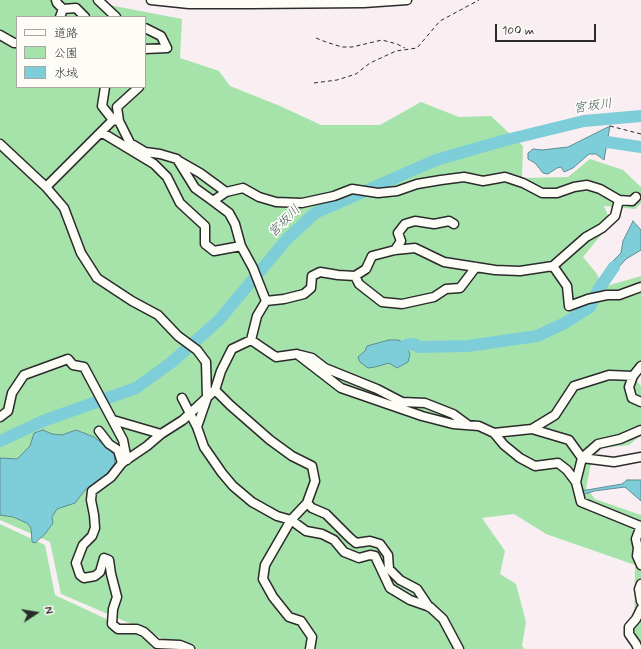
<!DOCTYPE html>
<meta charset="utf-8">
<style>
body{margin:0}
#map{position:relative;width:641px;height:649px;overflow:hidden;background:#f9eff2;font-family:Mynerve,"Klee One",sans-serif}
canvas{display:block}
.legend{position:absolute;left:16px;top:16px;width:130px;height:72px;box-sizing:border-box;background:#fdfcf7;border:1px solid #a9a8a5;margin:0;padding:5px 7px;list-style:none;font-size:12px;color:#2b2b2b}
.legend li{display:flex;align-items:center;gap:8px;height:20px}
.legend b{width:20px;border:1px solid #a9a8a5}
.north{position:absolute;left:16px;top:593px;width:40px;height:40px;-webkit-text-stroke:3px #fdfcf7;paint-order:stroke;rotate:78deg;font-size:11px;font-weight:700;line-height:16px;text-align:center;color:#2b2b2b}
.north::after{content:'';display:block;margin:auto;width:14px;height:18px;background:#2b2b2b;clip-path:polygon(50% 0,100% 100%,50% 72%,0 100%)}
.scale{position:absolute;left:495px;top:24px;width:101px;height:18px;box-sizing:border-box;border:2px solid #2b2b2b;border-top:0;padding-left:5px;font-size:12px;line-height:14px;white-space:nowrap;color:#2b2b2b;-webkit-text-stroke:3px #fdfcf7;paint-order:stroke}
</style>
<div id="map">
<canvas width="641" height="649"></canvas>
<ul class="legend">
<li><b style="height:5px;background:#fdfcf7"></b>道路</li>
<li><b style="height:11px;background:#a5e3ab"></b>公園</li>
<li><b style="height:11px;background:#7eced9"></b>水域</li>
</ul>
<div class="north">N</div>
<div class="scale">100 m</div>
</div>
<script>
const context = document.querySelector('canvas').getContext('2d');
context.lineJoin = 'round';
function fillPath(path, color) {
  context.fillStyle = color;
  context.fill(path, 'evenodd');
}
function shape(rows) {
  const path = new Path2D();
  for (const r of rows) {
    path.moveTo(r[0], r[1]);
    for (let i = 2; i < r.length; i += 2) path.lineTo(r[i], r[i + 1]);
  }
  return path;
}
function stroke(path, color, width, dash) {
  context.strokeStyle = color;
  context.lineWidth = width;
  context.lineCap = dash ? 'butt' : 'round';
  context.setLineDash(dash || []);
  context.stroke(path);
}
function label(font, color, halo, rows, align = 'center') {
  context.font = font + ' Mynerve,"Klee One",sans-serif';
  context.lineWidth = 3.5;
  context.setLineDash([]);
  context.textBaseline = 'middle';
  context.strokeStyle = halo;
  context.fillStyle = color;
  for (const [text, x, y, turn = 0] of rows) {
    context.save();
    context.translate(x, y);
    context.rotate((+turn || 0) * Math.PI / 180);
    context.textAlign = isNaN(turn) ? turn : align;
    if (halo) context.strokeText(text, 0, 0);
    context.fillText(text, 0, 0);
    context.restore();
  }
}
const green = shape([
 [0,0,103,0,109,5,182,19,180,58,219,71,230,86,280,106,321,125,380,125,421,102,459,117,491,116,523,146,522,178,568,177,590,159,623,170,641,187,641,203,635,209,604,206,611,223,583,257,597,274,603,287,641,276,641,372,637,381,641,386,641,435,629,445,602,448,592,459,586,488,595,499,641,515,641,649,634,649,635,565,546,534,514,514,482,518,505,551,500,574,516,584,526,622,522,646,525,649,184,649,136,626,61,594,50,542,0,520],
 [17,17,145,17,145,87,17,87],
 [0,524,45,545,55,595,132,631,160,649,0,649]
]);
const water = shape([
 [610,126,604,160,596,154,589,154,573,168,564,172,561,167,557,168,548,174,543,173,535,163,528,159,528,153,533,149,542,150,568,147,610,126],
 [633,221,641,230,641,250,626,259,617,269,614,267,613,261,621,253,623,241,633,221],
 [389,340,398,340,404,343,410,354,408,362,397,368,389,363,375,367,368,368,360,362,358,357,365,351,367,346,389,340],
 [43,430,52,434,62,435,76,430,94,437,108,448,114,455,115,463,105,476,85,490,75,503,57,509,52,517,53,523,45,534,35,543,32,542,31,528,27,523,13,517,0,515,0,458,17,459,30,446,34,433,43,430],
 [627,480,641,480,641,501,625,487,594,491,582,495,581,491,622,484,627,480]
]);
const river = shape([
 [607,142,641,147],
 [406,345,414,344,419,347,468,346,537,336,565,323,590,307,598,290,614,267],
 [0,441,43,421,136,388,172,362,219,320,287,239,315,213,436,160,502,141,584,121,641,116]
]);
const path = shape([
 [316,38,326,42,342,47,352,47,382,40,397,44,405,48],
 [314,83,337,80,356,74,370,63,396,51,417,48,440,21,479,0],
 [610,126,641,134]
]);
const minor = shape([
 [56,0,57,3,63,9,60,17],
 [98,0,116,17],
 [151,0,189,4,250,4,364,3,407,0],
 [63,9,76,8,85,17],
 [145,28,161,36,167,48,145,49],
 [0,35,14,43,17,43],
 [105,87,102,106,113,120,119,121,130,143,145,152,160,154,177,159,195,188,213,201,226,192,243,188,259,197,276,202,302,203,334,196,352,189,378,193,397,191,417,184,441,180,464,177,483,181,505,177,523,183,542,193,557,193,574,187,587,185,600,189,619,200,615,216,602,228,586,237,553,266,520,271,495,270,444,262,415,248,395,250,372,256,366,269,355,276,338,275,320,272,312,276,311,288,304,294,284,299,266,301,257,316,251,340,232,349,221,371,215,390,183,420,161,434,147,446,122,463,111,477,92,491,91,500,94,515,95,528,92,536,83,545,76,563,80,575,84,578,95,576,100,572,104,558,109,560,111,574,117,597,113,609,112,624,118,629,137,629,144,632,157,644,180,645,190,649],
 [113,120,101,132,154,164,167,177,180,203,205,226,205,244,214,251,241,246,235,224,229,213,213,201],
 [119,121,117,107,139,87],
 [0,144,46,187,101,132],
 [179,161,200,173,226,192],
 [46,187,64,208,81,253,97,278,132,301,158,315,178,336,197,350,206,362,207,398,197,427,182,398],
 [619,200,632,201,636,197],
 [241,246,253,268,266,301],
 [395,250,401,241,398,233,405,224,415,221,434,224,449,221,454,224],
 [553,266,567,286,569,306,588,299,607,295,619,295,641,287],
 [355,276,359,284,382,302,402,304,434,297,446,289,460,288,476,267],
 [251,340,276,357,297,354,341,388,422,416,453,424,479,426,494,433,532,429,555,415,574,386,609,375,633,376,641,366],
 [300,355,312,358,325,368,377,389,402,402,425,403,453,414,468,425],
 [633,376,629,387,632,398,641,402],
 [0,417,8,411,12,393,24,375,68,359,73,365,84,367,123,440,127,460],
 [113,420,161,434],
 [197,427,204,447,222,473,233,486,252,502,277,516,291,520,307,503,315,481,312,466,292,456,270,440,230,405,215,390],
 [532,429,569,440,582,458,614,462,641,457],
 [99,431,109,444,118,450,122,463],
 [494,433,504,445,520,458,535,466,558,463,567,470,576,482],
 [307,503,312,508,326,514,350,538,356,543,370,541,380,544,388,555,389,569,400,580,417,589,429,607],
 [640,526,581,502,576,482,582,458,598,444,620,439,641,430],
 [641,526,636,539,638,548,641,551],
 [638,548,637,556,641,565],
 [641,584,639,589,641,601],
 [310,649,312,637,301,621,289,617,273,597,263,579,265,565,291,520,306,531,322,534,334,540,344,552,359,558,370,555,375,556,390,588,410,600,430,607,443,619,459,649],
 [638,649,636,644,629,634,629,627,636,619,641,609]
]);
const waterNames = [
 ["宮坂川",593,107,-8],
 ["宮坂川",285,222,-45]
];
fillPath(green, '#a5e3ab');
fillPath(water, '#7eced9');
stroke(water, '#5d8d93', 1);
stroke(river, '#7eced9', 12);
stroke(minor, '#2b2b2b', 11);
stroke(path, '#2b2b2b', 1, [4, 3]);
stroke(minor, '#fdfcf7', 8);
label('italic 13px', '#445c5f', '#fdfcf7', waterNames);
</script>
